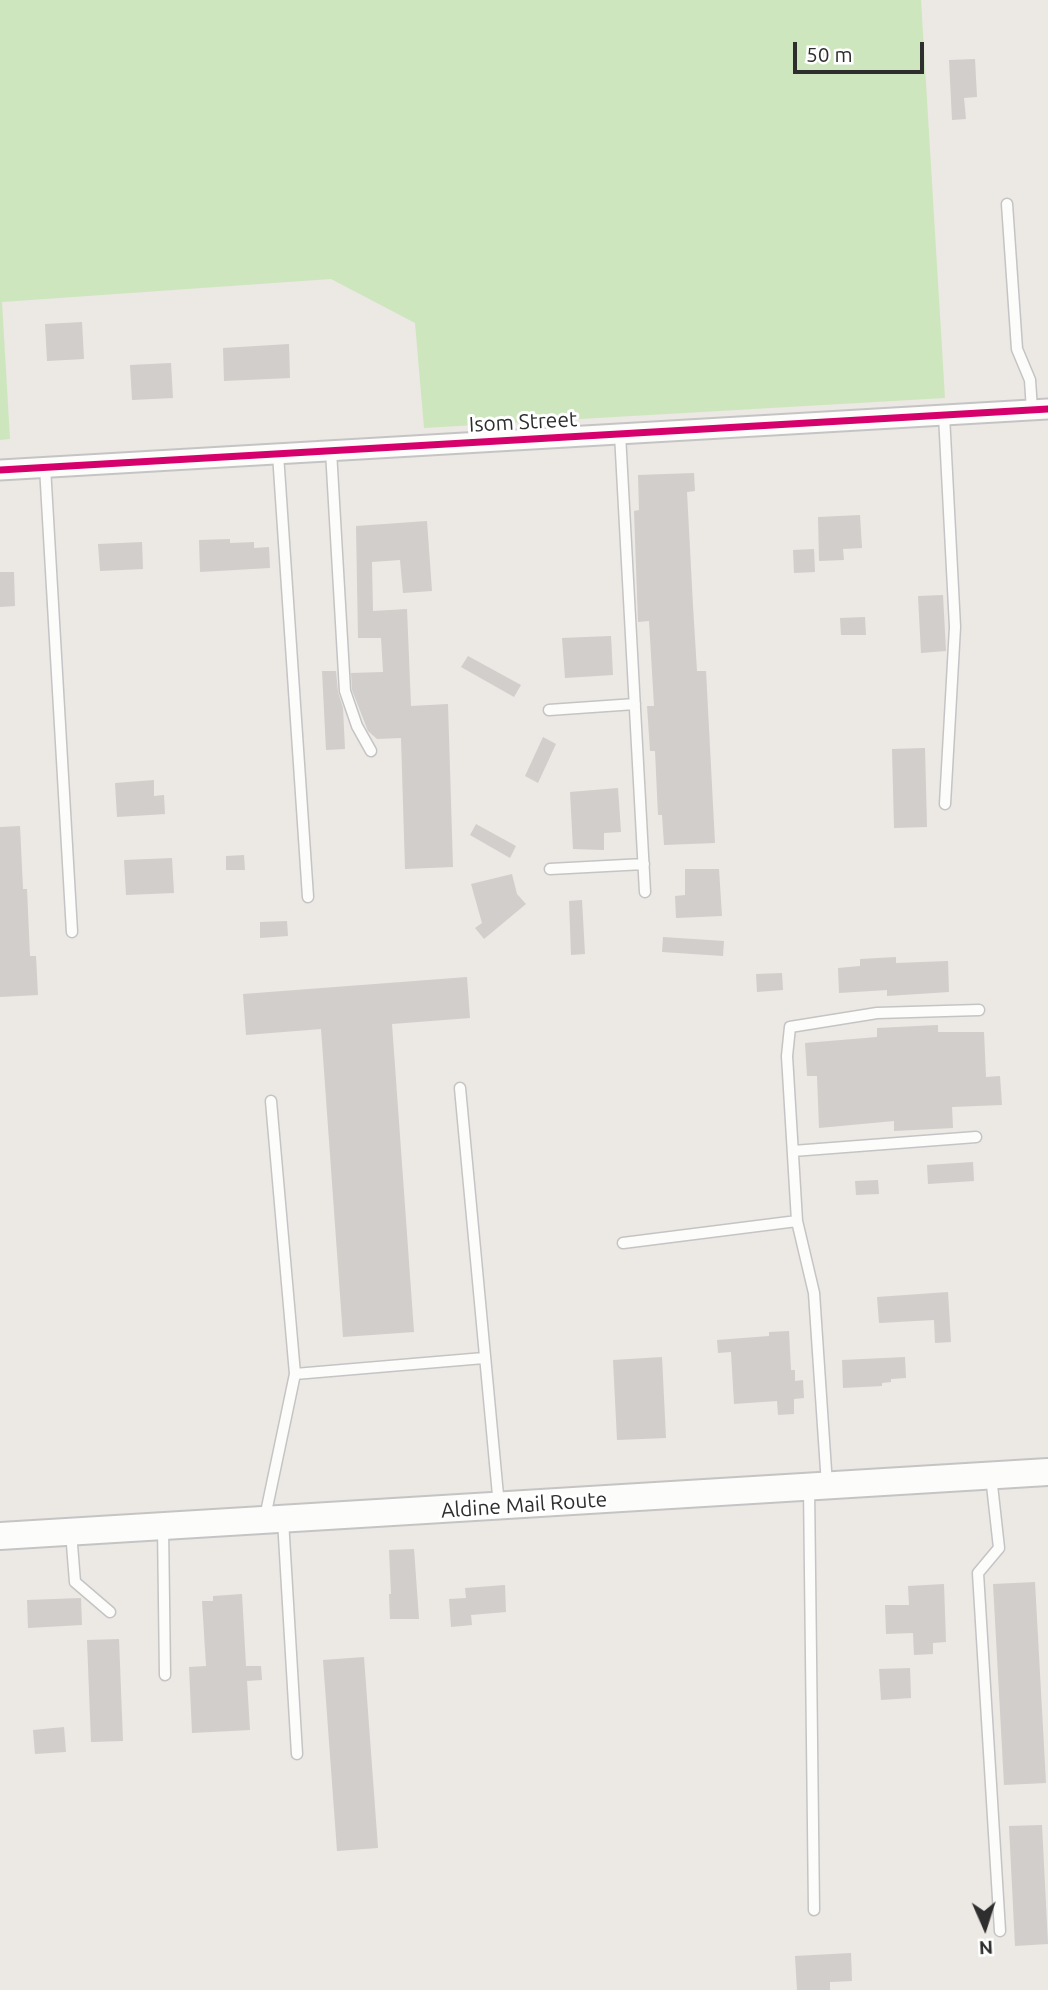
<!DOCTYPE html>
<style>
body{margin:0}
#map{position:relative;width:1048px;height:1990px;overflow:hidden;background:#ece8e4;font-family:Ubuntu,sans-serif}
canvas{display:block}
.north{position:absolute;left:950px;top:1892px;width:70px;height:70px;-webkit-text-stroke:5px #fff;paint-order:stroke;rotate:177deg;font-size:19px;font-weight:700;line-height:28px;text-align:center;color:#2e2e2e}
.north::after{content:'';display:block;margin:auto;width:24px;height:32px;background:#2e2e2e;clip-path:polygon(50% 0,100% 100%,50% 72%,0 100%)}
.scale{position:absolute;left:793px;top:42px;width:131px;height:32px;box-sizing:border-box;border:4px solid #2e2e2e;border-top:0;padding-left:9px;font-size:21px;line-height:24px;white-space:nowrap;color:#2e2e2e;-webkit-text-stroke:5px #fff;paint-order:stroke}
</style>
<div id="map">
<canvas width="1048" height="1990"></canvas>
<div class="north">N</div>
<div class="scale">50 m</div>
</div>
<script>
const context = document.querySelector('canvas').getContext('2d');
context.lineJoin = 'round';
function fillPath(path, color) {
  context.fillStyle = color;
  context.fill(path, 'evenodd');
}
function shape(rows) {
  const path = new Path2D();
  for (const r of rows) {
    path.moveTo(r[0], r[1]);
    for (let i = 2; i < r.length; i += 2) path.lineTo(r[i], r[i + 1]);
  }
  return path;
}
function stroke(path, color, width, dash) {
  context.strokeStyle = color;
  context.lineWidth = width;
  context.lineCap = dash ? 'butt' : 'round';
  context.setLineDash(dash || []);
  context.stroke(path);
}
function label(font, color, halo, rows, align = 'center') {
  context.font = font + ' Ubuntu,sans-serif';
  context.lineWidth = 6;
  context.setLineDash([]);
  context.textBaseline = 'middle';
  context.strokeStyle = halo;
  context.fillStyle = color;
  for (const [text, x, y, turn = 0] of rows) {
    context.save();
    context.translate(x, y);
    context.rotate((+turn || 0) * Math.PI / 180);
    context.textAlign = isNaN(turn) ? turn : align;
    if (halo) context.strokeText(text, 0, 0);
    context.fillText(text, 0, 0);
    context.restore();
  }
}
const green = shape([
 [0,0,921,0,945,398,424,428,415,323,331,279,2,302,10,439,0,440]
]);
const building = shape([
 [975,59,977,97,964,98,966,119,952,120,949,60],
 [82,322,84,359,47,361,45,324],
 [289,344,290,378,224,381,223,348],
 [171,363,173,398,132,400,130,365],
 [694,473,695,491,687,492,693,606,697,671,706,671,715,843,664,845,662,815,658,815,655,751,650,751,647,706,654,706,649,621,638,622,634,511,639,510,638,475],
 [860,515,862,548,843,549,844,560,819,561,818,517],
 [427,521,432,591,403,593,400,560,372,562,373,611,407,609,411,706,448,704,453,867,405,869,401,738,377,739,368,731,352,690,351,673,383,672,381,638,358,638,356,526],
 [230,539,230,543,254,542,254,548,269,547,270,568,200,572,199,540],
 [142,542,143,569,100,571,98,544],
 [814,549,815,572,794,573,793,550],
 [0,572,14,572,15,606,0,607],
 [943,595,946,651,921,653,918,596],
 [865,617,866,635,841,635,840,618],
 [611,636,613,675,565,678,562,638],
 [468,656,521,685,514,697,461,667],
 [322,671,336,671,338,692,343,708,345,749,326,750],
 [543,737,556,744,538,783,525,776],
 [925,748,927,827,894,828,892,749],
 [154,780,154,796,164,795,165,814,117,817,115,783],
 [618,788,621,832,604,833,604,850,573,849,570,792],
 [476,824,516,846,510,858,470,835],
 [20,826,23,889,27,889,30,956,36,956,38,995,0,997,0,827],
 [244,855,245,870,226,870,226,856],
 [172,858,174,893,126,895,124,860],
 [685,869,719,869,722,916,676,918,675,896,685,895],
 [512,874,517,894,526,904,484,939,475,928,482,923,471,884],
 [582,900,585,954,571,955,569,901],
 [287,921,288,936,260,938,260,922],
 [663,937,724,941,723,956,662,952],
 [896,957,896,963,948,961,949,992,887,996,887,990,839,993,838,968,860,966,860,959],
 [782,973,783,990,757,992,756,974],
 [467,977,470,1018,392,1024,414,1332,343,1337,321,1029,246,1035,243,994],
 [938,1025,938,1032,984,1032,986,1077,1000,1076,1002,1105,952,1107,953,1128,894,1131,894,1121,819,1128,817,1076,807,1076,805,1043,877,1037,877,1028],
 [973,1162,974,1181,928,1184,927,1165],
 [878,1180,879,1194,856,1195,855,1181],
 [948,1292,951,1342,935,1343,934,1320,879,1323,877,1297],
 [789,1331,791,1370,795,1370,795,1381,803,1380,804,1398,794,1399,794,1414,778,1415,777,1401,734,1404,731,1352,718,1353,717,1340,769,1336,769,1332],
 [662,1357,666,1438,617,1440,613,1360],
 [905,1357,906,1378,891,1379,891,1382,882,1383,882,1386,843,1388,842,1360],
 [414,1549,419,1619,390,1619,389,1594,391,1594,389,1550],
 [1035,1582,1046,1783,1004,1785,993,1584],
 [944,1584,946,1642,933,1643,933,1654,914,1655,913,1633,886,1634,885,1605,909,1605,908,1586],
 [505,1585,506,1612,471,1615,472,1625,451,1627,449,1599,466,1598,465,1588],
 [242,1594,246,1666,261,1666,262,1680,247,1681,250,1730,192,1733,189,1667,206,1666,202,1601,213,1601,213,1596],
 [81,1598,82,1625,28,1628,27,1600],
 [119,1639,123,1741,91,1742,87,1640],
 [364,1657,378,1848,337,1851,323,1660],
 [910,1668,911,1698,881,1700,879,1669],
 [64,1727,66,1752,35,1754,33,1730],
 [1042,1825,1048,1944,1015,1946,1009,1826],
 [851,1953,852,1981,830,1982,830,1990,797,1990,795,1956]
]);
const service = shape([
 [1007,204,1017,349,1030,380,1032,410],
 [944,415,955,627,945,804],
 [620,434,645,892],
 [331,451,345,691,357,726,371,751],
 [278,454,308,897],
 [45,467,72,932],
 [549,710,635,704],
 [550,869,644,864],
 [460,1088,499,1506],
 [793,1151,976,1137],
 [623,1243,797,1221],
 [295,1374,484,1358],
 [991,1476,999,1548,978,1573,1000,1931],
 [827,1485,814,1293,797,1221,787,1056,790,1027,877,1013,979,1010],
 [809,1487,814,1910],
 [265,1517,295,1374,271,1101],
 [283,1520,297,1754],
 [163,1527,165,1675],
 [71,1532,75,1582,110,1612]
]);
const minor = shape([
 [0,470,1048,409]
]);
const secondary = shape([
 [0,1536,1048,1472]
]);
const cycleway = shape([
 [0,470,1048,409]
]);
const streetNames = [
 ["Isom Street",523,422,-3],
 ["Aldine Mail Route",524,1505,-4]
];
fillPath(green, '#cee6be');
fillPath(building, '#d1cecb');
stroke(service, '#c5c4c5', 13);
stroke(minor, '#c5c4c5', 23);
stroke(secondary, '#c5c4c5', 30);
stroke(service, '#fcfcfb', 10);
stroke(minor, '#fcfcfb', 19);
stroke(secondary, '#fcfcfb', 26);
stroke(cycleway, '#d6006c', 7);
label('21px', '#2e2e2e', '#fff', streetNames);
</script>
